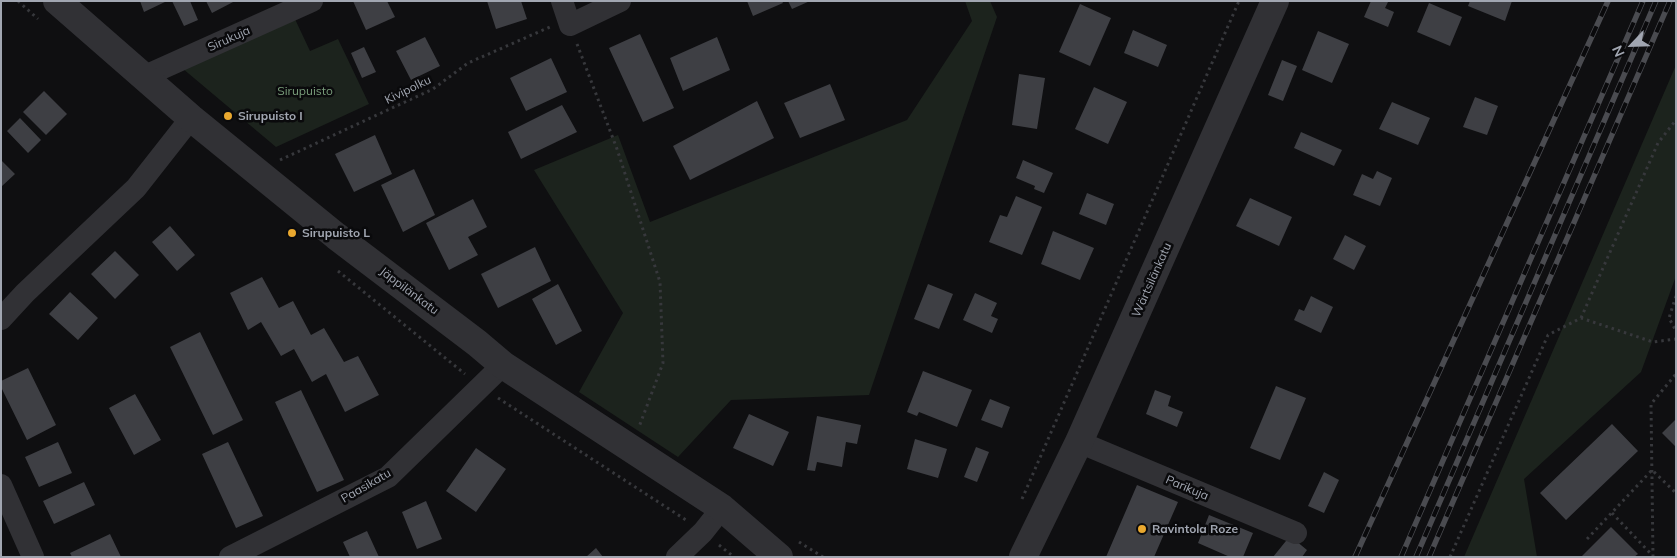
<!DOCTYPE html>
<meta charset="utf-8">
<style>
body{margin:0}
#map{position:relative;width:1677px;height:558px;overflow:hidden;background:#0f0f11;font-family:Mulish,sans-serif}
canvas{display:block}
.frame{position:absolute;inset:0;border:2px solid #a1a6b1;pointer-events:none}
.north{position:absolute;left:1607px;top:20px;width:50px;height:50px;-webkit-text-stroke:4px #0a0a0c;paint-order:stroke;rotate:246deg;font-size:14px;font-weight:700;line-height:20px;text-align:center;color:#a1a6b1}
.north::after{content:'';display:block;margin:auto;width:18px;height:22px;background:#a1a6b1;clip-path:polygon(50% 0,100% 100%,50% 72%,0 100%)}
</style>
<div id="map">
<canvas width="1677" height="558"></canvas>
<div class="frame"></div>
<div class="north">N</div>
</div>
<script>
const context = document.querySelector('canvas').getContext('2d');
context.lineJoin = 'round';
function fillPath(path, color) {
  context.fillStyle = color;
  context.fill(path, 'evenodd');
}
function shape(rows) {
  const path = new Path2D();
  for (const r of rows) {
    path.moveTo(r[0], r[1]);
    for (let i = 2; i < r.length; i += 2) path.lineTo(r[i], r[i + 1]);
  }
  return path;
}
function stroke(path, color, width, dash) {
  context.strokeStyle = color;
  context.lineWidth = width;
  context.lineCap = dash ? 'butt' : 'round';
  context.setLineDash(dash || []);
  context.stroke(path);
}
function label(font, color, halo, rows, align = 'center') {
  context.font = font + ' Mulish,sans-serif';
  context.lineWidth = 5;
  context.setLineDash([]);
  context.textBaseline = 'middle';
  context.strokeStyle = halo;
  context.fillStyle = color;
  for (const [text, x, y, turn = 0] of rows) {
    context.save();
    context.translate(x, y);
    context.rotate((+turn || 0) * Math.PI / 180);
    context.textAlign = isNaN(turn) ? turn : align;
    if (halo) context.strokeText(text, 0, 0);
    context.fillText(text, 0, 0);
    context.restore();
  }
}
const green = shape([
 [965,1,990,1,997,17,869,395,731,400,678,457,579,392,623,313,534,170,618,135,650,222,907,120,972,21],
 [294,17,310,51,338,39,369,104,276,147,182,68],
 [1676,65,1676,276,1641,372,1524,479,1537,557,1464,557]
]);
const building = shape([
 [140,1,167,1,144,12],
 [172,1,190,1,198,20,184,26],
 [206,1,235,1,212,13],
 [353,1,387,1,395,17,366,30],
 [487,1,521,1,527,19,496,29],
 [747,1,782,1,783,3,753,16],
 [788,1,810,1,792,9],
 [1371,1,1388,2,1385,8,1394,12,1388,27,1364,17],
 [1470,1,1512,1,1505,21,1468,6],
 [1429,3,1462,17,1450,46,1417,32],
 [1080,4,1111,18,1090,66,1059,52],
 [1133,30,1167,45,1158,67,1124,53],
 [1318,31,1349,44,1332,83,1302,70],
 [640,34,674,108,643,122,609,48],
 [425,37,440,66,411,80,396,51],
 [717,37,730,70,683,91,670,58],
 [364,47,376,72,362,78,351,53],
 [551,58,567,92,526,111,510,78],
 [1282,60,1297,66,1283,101,1268,95],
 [1019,74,1045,78,1037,129,1012,125],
 [830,84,845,120,800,138,784,103],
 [1094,87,1127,102,1108,144,1075,129],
 [44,91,67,114,46,135,23,112],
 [1475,97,1498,106,1487,135,1463,127],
 [757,101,774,138,690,180,673,146],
 [1392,102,1430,118,1418,145,1379,129],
 [562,105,577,132,521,159,508,132],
 [20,118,41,140,28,153,7,131],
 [1301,132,1342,150,1334,166,1294,148],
 [375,135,392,174,354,192,335,154],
 [1,160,15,174,1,187],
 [1023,160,1053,173,1044,193,1034,189,1035,186,1016,178],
 [414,169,435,215,403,232,381,185],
 [1377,171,1392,178,1380,206,1353,195,1362,174,1373,179],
 [1087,193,1114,204,1106,225,1079,214],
 [1016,196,1042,207,1022,255,989,242,1000,215,1007,217],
 [1250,198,1292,217,1279,246,1236,226],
 [473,199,487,227,468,237,478,255,449,270,426,223],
 [170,226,195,255,177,271,152,242],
 [1053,231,1094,248,1080,280,1041,264],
 [1345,235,1366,246,1354,270,1333,259],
 [535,247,551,281,498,308,481,274],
 [115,251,139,275,115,299,91,274],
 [262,277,279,308,293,301,311,335,324,328,344,362,358,356,379,395,345,412,326,374,312,382,294,349,281,356,261,322,248,330,230,293],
 [558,284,582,331,556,345,532,299],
 [928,284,953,294,939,329,914,319],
 [70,292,98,318,78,340,49,314],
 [975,293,997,303,991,316,998,319,992,333,963,320],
 [1311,296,1333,307,1321,333,1294,320,1299,309,1304,311],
 [200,332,243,420,213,435,170,347],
 [28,368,56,425,27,440,1,387,1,381],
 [923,371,972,390,957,427,919,412,917,416,907,412],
 [1276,386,1306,398,1280,460,1250,448],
 [301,390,344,480,317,492,275,402],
 [1155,390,1171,396,1168,406,1183,412,1177,427,1146,414],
 [135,394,161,440,134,455,109,408],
 [990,399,1010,407,1002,428,981,420],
 [749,414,789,432,773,466,733,448],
 [817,416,861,425,857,444,846,442,842,467,817,462,815,471,807,470],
 [1676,419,1676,447,1662,433],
 [1612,424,1638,451,1566,520,1540,493],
 [915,439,947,449,938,478,907,469],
 [58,442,72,473,39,487,25,457],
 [228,442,263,516,236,528,202,454],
 [976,447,989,452,977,482,964,477],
 [476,448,506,469,476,512,446,491],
 [1324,472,1339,480,1324,513,1308,506],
 [84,482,95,505,54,524,43,501],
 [1137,485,1178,502,1154,557,1106,557],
 [426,501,442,539,417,549,402,512],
 [1209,515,1253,533,1243,557,1230,557,1198,543],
 [1611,527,1638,554,1634,557,1581,557],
 [367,531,379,557,350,557,343,542],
 [110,534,121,557,72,557,70,553],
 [1290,536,1307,550,1302,557,1273,557],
 [596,548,603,557,586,557]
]);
const path = shape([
 [18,1,38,19],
 [577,44,617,149,660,282,663,363,639,427],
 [280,160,433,89,468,63,550,27],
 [338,271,465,374],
 [1676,296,1669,318,1676,331],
 [1581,318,1658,143,1676,120],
 [498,398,686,520],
 [1022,499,1239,1],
 [1612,513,1653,556],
 [1587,539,1652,470,1676,493],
 [799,542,823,557],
 [719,545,734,557],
 [1450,557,1548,335,1581,318,1653,342,1676,339],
 [1653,557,1651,404,1676,374]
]);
const minor = shape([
 [562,1,570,25,620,1],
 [145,76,312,1],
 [1,319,25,293,136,188,191,118],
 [1079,442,1296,533],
 [1,485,33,557],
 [230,557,388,477,503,365],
 [677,557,703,532,722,508]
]);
const tertiary = shape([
 [57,1,191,118,336,236,477,343,503,365,722,508,779,557],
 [1023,557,1079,442,1275,1]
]);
const rail = shape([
 [1355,557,1608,1],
 [1401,557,1643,1],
 [1416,557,1656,1],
 [1429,557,1670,1]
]);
const markers = [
 [228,116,5,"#e9a82f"],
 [292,233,5,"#e9a82f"],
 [1142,529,5,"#e9a82f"]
];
const streetNames = [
 ["Sirukuja",229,39,-24],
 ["Kivipolku",408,90,-26],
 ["Wärtsilänkatu",1152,280,-66],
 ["Jäppilänkatu",409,291,37],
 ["Paasikatu",366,486,-30],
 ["Parikuja",1187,488,23]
];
const parkNames = [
 ["Sirupuisto",305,91]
];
const poiNames = [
 ["Sirupuisto I",238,116],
 ["Sirupuisto L",302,233],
 ["Ravintola Roze",1152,529]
];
fillPath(green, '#1c231d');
fillPath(building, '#3e3f44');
stroke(path, '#37383c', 3, [2.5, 4]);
stroke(minor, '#313135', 22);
stroke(tertiary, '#313135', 28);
stroke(rail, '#4a4b50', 5.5);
stroke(rail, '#0a0a0c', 4, [11]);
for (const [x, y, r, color] of markers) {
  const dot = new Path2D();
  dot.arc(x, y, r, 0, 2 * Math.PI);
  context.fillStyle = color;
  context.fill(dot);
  stroke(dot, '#0a0a0c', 2);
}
label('12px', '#a1a6b1', '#0a0a0c', streetNames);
label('12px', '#789c7a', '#0a0a0c', parkNames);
label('bold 12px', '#a1a6b1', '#0a0a0c', poiNames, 'left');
</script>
